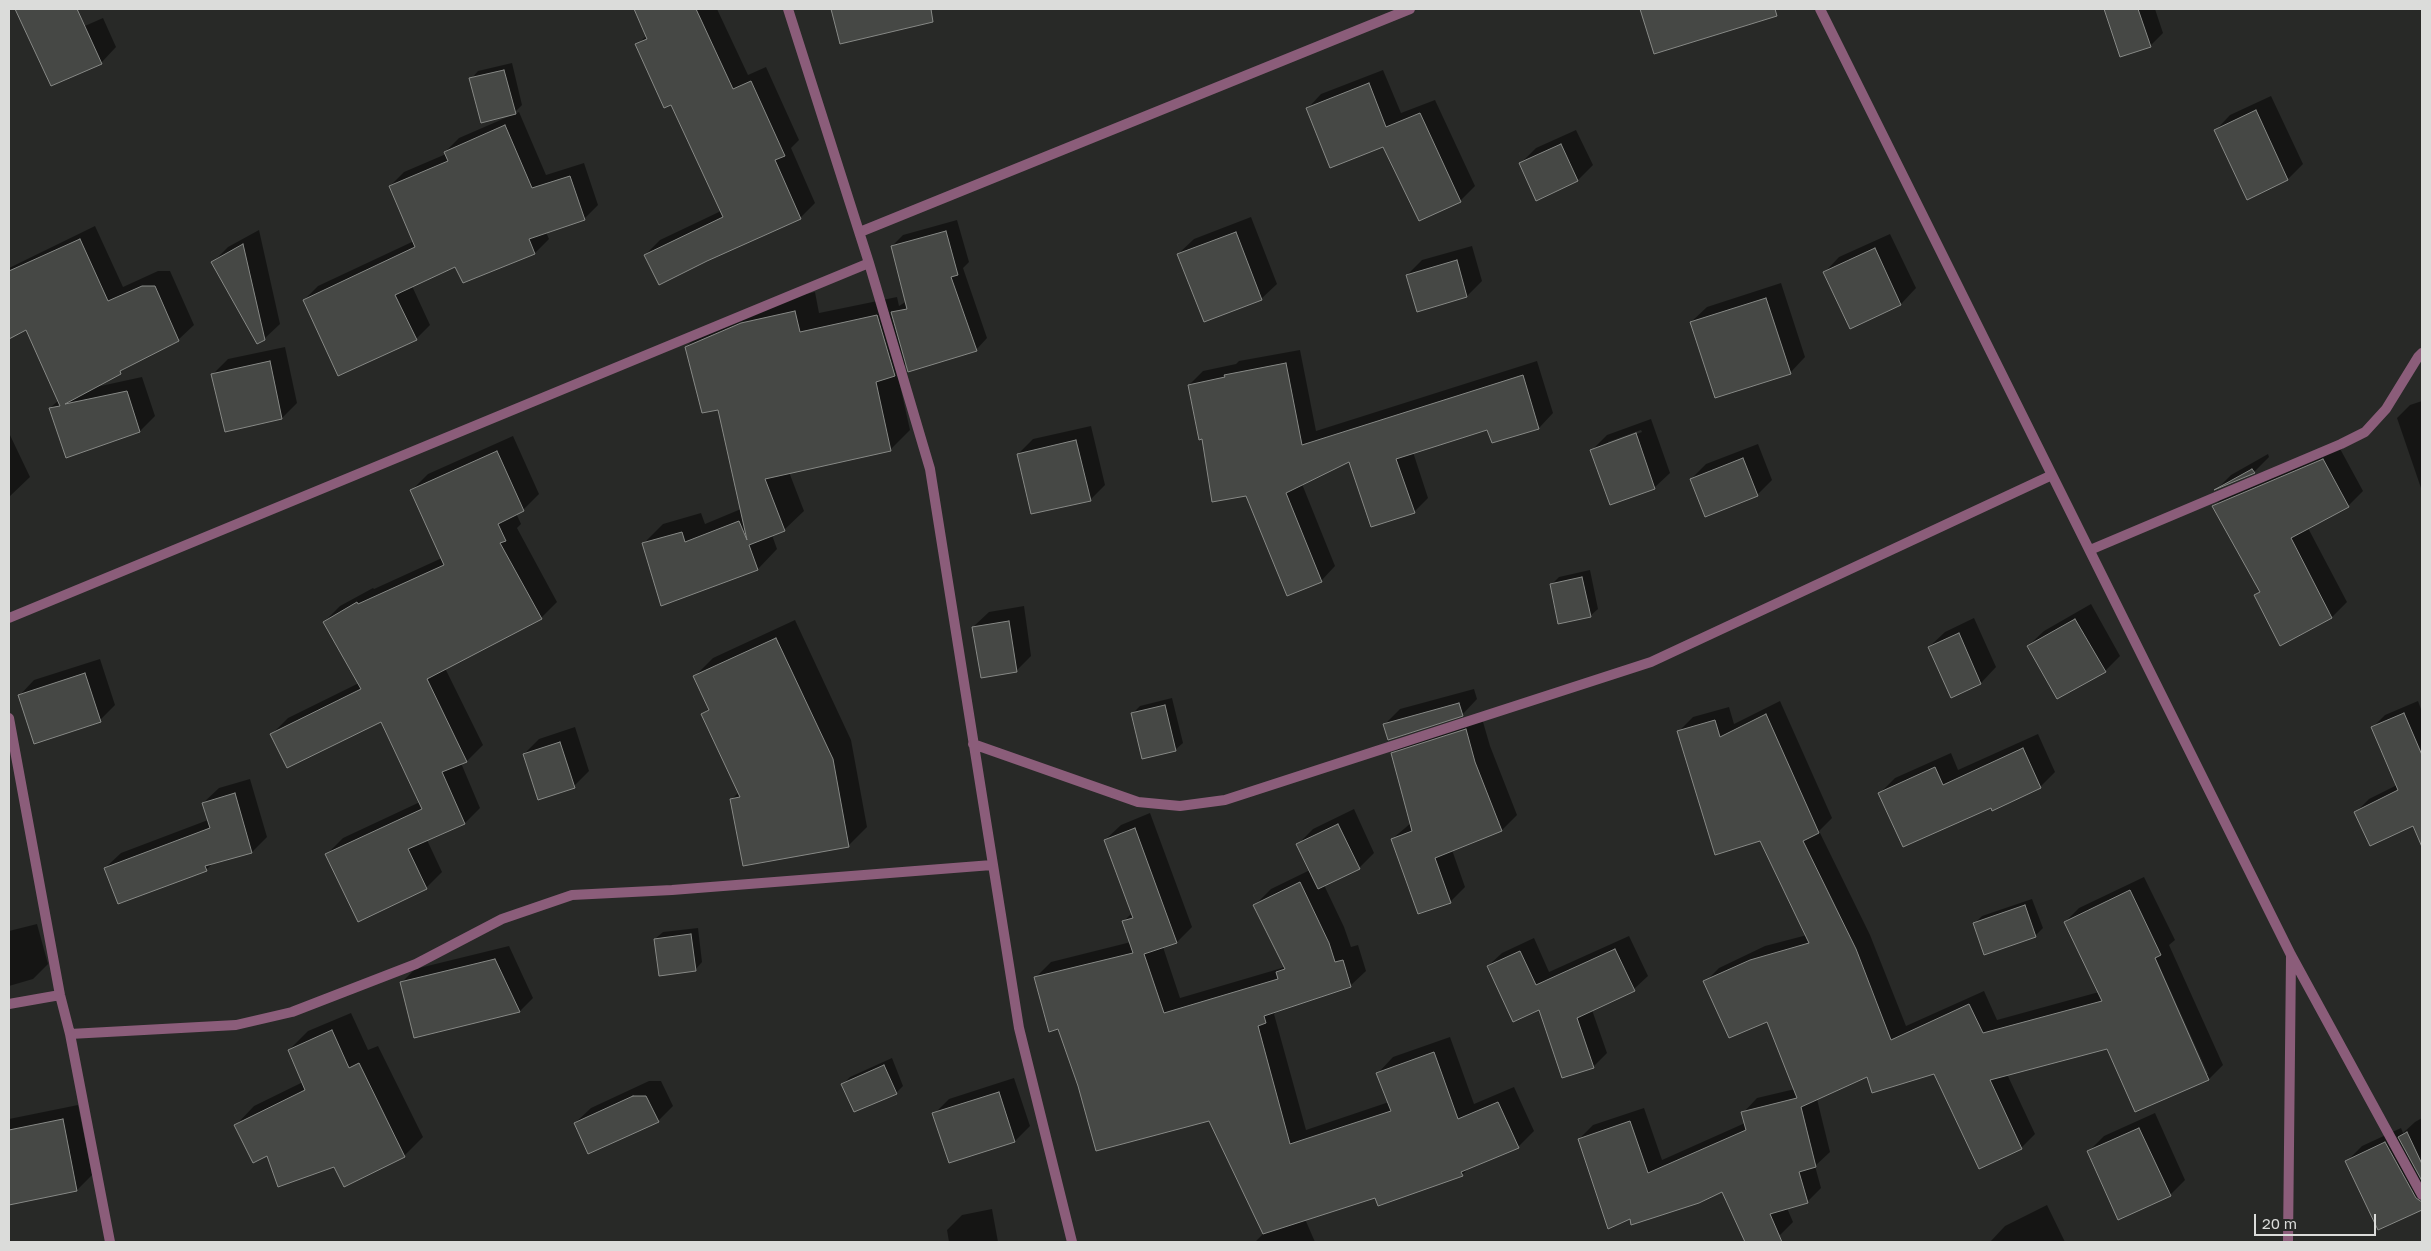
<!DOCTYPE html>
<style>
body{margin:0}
#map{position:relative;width:2431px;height:1251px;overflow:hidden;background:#282927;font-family:"Golos Text",sans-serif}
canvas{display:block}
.frame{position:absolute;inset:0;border:10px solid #dbdcda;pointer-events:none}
.scale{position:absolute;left:2254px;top:1214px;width:122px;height:22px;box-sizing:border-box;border:2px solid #dbdcda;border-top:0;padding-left:6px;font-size:15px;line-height:18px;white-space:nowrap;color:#dbdcda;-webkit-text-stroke:4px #282927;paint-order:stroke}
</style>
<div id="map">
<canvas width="2431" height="1251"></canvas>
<div class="frame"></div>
<div class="scale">20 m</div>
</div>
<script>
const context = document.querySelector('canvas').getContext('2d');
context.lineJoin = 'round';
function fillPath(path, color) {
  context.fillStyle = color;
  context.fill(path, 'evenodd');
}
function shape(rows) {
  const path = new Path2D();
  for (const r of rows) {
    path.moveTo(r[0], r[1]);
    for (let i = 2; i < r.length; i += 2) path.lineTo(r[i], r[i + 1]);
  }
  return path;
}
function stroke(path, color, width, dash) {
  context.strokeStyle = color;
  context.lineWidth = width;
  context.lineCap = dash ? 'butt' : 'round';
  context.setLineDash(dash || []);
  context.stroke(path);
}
const shadow = shape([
 [635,9,717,9,748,75,766,67,799,140,791,148,815,203,800,218,645,255,660,240,721,211,672,103,637,45,647,35],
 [833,9,919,9,920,12,841,42],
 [1641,9,1732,9,1734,13,1654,49],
 [2106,9,2155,9,2163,33,2150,46,2121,56],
 [103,18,116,47,101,63,53,40],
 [512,63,522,105,513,114,471,79,478,71],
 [1383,70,1401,113,1435,100,1475,186,1460,201,1384,145,1307,109,1321,94],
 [2271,96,2303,164,2288,179,2247,198,2215,131,2230,115],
 [519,112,546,175,584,163,598,205,584,219,546,232,549,239,535,253,463,282,455,266,412,286,430,325,416,339,304,300,318,286,414,241,390,186,404,172,446,154,445,152,459,138],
 [1576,130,1593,165,1578,180,1520,164,1536,148],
 [1251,217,1277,284,1261,299,1178,254,1194,239],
 [957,220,969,262,963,268,987,338,976,350,907,363,897,372,910,430,891,449,789,472,804,511,784,530,772,535,777,549,758,569,661,605,644,543,663,524,701,513,705,524,741,509,719,408,686,347,706,327,762,304,815,292,819,313,897,297,899,306,907,301,892,246,903,235],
 [95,226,123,287,158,271,170,271,194,325,178,340,126,367,96,387,142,377,155,416,140,431,50,408,59,400,27,328,9,337,9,268],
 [259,230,280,324,264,339,213,262,228,247],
 [1890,234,1916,288,1901,304,1850,328,1824,273,1839,257],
 [1472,246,1482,281,1467,296,1407,275,1422,260],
 [1781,283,1805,357,1790,373,1691,322,1707,307],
 [285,347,297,403,282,418,225,431,213,374,228,359],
 [1300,350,1316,431,1537,361,1553,413,1539,428,1492,442,1488,429,1413,452,1428,498,1414,512,1350,461,1302,484,1335,566,1321,581,1247,495,1203,438,1189,385,1203,371,1236,364,1239,361],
 [2422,401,2422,488,2421,488,2397,418,2410,405],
 [1651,419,1670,473,1654,488,1592,450,1607,435],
 [1641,430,1642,432,1608,444,1608,442],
 [1091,426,1105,485,1090,500,1018,454,1033,439],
 [9,433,30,477,9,497],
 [513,436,539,494,523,510,516,513,521,524,517,528,557,602,541,618,445,668,483,745,467,761,461,763,480,808,465,823,427,840,442,872,426,888,327,854,343,838,420,802,382,720,272,734,288,718,359,683,324,622,340,606,373,588,374,589,442,558,412,490,428,474],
 [1758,444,1772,480,1757,495,1691,479,1706,464],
 [2338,445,2363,491,2348,506,2308,528,2347,602,2332,617,2281,644,2255,596,2261,590,2214,506,2229,491],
 [2268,454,2269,457,2254,472,2219,487,2231,475],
 [1590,570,1598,609,1590,616,1552,584,1559,577],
 [2091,604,2120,656,2105,671,2028,646,2044,631],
 [1024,606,1031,656,1016,671,973,627,989,612],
 [1974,618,1996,667,1981,683,1951,696,1929,647,1945,632],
 [795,620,851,740,867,827,849,845,744,865,732,799,739,792,703,714,709,708,695,676,713,658],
 [100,659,115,705,100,720,19,696,34,680],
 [1474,689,1477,699,1462,715,1385,724,1400,709],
 [1172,698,1183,743,1175,750,1133,713,1140,706],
 [1780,701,1832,818,1819,831,1870,935,1906,1026,1984,991,1997,1020,2099,992,2065,922,2079,908,2144,877,2175,940,2169,945,2223,1065,2209,1079,2136,1111,2108,1047,2007,1074,2035,1134,2021,1148,1935,1072,1868,1075,1817,1099,1830,1152,1815,1166,1821,1188,1807,1202,1787,1208,1793,1222,1779,1236,1766,1242,1746,1242,1723,1191,1630,1217,1579,1139,1593,1125,1644,1108,1662,1160,1745,1123,1743,1113,1757,1098,1795,1089,1767,1020,1705,982,1719,968,1765,946,1807,935,1761,840,1679,731,1693,717,1729,707,1734,724],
 [2153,952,2208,1074,2205,1074,2151,953],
 [2418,701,2422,712,2422,834,2416,823,2356,812,2369,799,2397,785,2372,728,2385,715],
 [1481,715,1490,746,1517,815,1502,830,1452,850,1465,887,1450,902,1392,839,1411,823,1393,754,1408,739],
 [575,727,589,771,574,786,524,754,539,739],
 [2038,734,2055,772,2040,787,1992,806,1880,793,1895,778,1951,753,1958,770],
 [250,779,267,837,252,852,213,863,206,870,105,868,121,853,208,820,203,803,219,788],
 [1354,809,1374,853,1359,868,1324,885,1344,927,1351,947,1358,945,1366,971,1350,986,1278,1010,1274,1014,1306,1130,1389,1102,1378,1073,1393,1057,1450,1037,1474,1104,1514,1087,1534,1131,1518,1147,1470,1167,1462,1175,1376,1196,1305,1219,1315,1242,1255,1242,1264,1233,1210,1119,1080,1085,1059,1028,1036,977,1051,962,1131,942,1124,921,1132,913,1105,840,1121,825,1150,813,1192,927,1177,942,1163,947,1180,998,1282,968,1284,966,1255,905,1271,889,1310,870,1298,844,1313,829],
 [2032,899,2043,928,2035,936,1974,924,1982,916],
 [37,924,48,964,33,979,9,986,9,931],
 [698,928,702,962,695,970,655,939,663,932],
 [1629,936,1648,976,1634,989,1592,1010,1607,1053,1593,1067,1540,1009,1488,966,1502,953,1534,938,1549,972],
 [509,946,533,998,520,1011,415,1037,401,983,415,969],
 [351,1013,368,1050,378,1046,423,1137,404,1156,345,1185,335,1165,268,1155,236,1125,254,1106,303,1082,289,1050,308,1031],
 [892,1058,903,1086,896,1093,843,1084,850,1077],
 [1014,1078,1030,1126,1015,1141,934,1114,949,1099],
 [649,1081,661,1081,673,1106,658,1121,575,1123,591,1108],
 [78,1105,92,1175,77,1190,9,1203,9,1119],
 [2155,1113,2185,1180,2170,1195,2089,1151,2104,1136],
 [2422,1118,2422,1208,2379,1228,2347,1161,2362,1146,2401,1128,2403,1133,2415,1122],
 [2047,1205,2065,1242,1990,1242,2005,1226],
 [992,1209,998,1242,949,1242,947,1230,962,1215]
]);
const building = shape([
 [15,9,77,9,102,64,51,86,15,9],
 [634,9,696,9,733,89,751,81,785,156,775,160,801,219,707,261,659,285,644,255,723,217,671,105,664,108,635,44,647,39,634,9],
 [831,9,931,9,933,22,840,44,831,9],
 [1640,9,1775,9,1777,16,1654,54,1640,9],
 [2104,9,2138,9,2151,47,2120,57,2104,9],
 [504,70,516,114,481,123,469,78,504,70],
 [1369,83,1386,127,1420,113,1461,202,1419,221,1383,147,1330,168,1306,108,1369,83],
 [2256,110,2288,180,2247,200,2214,130,2256,110],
 [505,125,532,188,570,176,585,220,529,239,535,254,463,283,455,267,395,295,417,340,338,376,303,300,415,247,389,186,448,161,444,152,505,125],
 [1561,144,1578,181,1536,201,1519,163,1561,144],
 [946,231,958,275,951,277,977,351,908,372,891,312,907,309,891,246,946,231],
 [1236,232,1262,300,1204,322,1177,254,1236,232],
 [80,239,108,301,142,286,155,286,179,341,120,371,121,374,65,404,127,391,140,432,66,458,49,408,60,406,26,330,9,339,9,271,80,239],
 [243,244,265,340,257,344,211,262,243,244],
 [1875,248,1901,305,1850,329,1823,272,1875,248],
 [1457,260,1467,297,1417,312,1406,275,1457,260],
 [1766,298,1791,374,1715,398,1690,322,1766,298],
 [795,311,800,332,877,315,895,376,876,382,891,451,765,479,785,531,749,545,758,570,661,606,642,543,682,532,685,542,739,521,747,540,718,410,702,413,685,347,741,323,795,311],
 [270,361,282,419,225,432,211,374,270,361],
 [1286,363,1302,445,1523,375,1539,429,1492,443,1487,430,1396,459,1415,513,1371,527,1349,462,1286,493,1322,582,1287,596,1246,496,1212,502,1202,439,1199,440,1188,385,1225,377,1224,375,1286,363],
 [1636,433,1655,489,1610,505,1590,450,1636,433],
 [1076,440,1091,501,1031,514,1017,454,1076,440],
 [497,451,524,511,498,524,506,541,500,543,542,619,427,679,467,762,442,772,465,824,408,849,427,889,358,922,325,854,422,809,381,722,287,768,270,734,361,689,323,622,357,602,358,604,444,565,410,490,497,451],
 [1743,458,1758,496,1705,517,1690,479,1743,458],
 [2323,459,2349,507,2291,538,2332,618,2280,646,2254,595,2260,592,2212,506,2323,459],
 [2252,469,2255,473,2214,490,2252,469],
 [1582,577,1591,617,1558,624,1550,584,1582,577],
 [2075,619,2106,672,2057,699,2027,646,2075,619],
 [1009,621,1017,672,981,678,972,627,1009,621],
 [1959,633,1981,684,1951,698,1928,647,1959,633],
 [776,638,833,759,849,847,743,866,730,799,740,797,701,714,709,710,693,676,776,638],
 [85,673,101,722,34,744,18,695,85,673],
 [1459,703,1463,716,1388,740,1383,724,1459,703],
 [1165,705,1176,751,1142,759,1131,713,1165,705],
 [2404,713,2422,755,2422,847,2413,826,2370,846,2354,812,2398,790,2371,727,2404,713],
 [1766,714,1819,833,1803,841,1856,949,1891,1040,1969,1004,1983,1033,2102,1001,2064,922,2130,890,2161,955,2155,958,2209,1080,2135,1112,2107,1049,1990,1080,2022,1149,1979,1169,1934,1074,1872,1093,1867,1077,1801,1107,1816,1167,1799,1172,1808,1203,1770,1214,1782,1242,1745,1242,1722,1192,1699,1203,1631,1225,1630,1219,1608,1229,1578,1139,1630,1121,1648,1173,1746,1130,1741,1112,1797,1098,1767,1022,1729,1038,1703,981,1750,960,1809,943,1760,841,1715,855,1677,731,1715,720,1720,737,1766,714],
 [1466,729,1475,762,1502,831,1435,858,1451,903,1418,914,1391,839,1412,831,1391,753,1466,729],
 [560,742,575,788,538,800,523,754,560,742],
 [2023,748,2041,788,1992,811,1991,808,1903,847,1878,793,1935,767,1943,785,2023,748],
 [235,793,252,853,205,866,207,871,118,904,104,868,210,828,202,803,235,793],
 [1338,824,1360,869,1318,889,1296,844,1338,824],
 [1135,828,1177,943,1144,954,1164,1013,1278,979,1276,972,1285,969,1253,905,1300,882,1329,943,1335,962,1343,960,1351,987,1264,1016,1266,1023,1258,1026,1290,1144,1391,1111,1376,1073,1434,1052,1458,1119,1498,1102,1519,1148,1461,1172,1463,1176,1378,1206,1375,1198,1263,1234,1209,1121,1096,1151,1078,1086,1058,1029,1049,1032,1034,977,1133,953,1122,921,1133,918,1104,840,1135,828],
 [2025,905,2036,937,1984,955,1973,923,2025,905],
 [691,934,696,971,659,976,654,939,691,934],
 [1615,949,1635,991,1577,1018,1594,1068,1562,1078,1539,1010,1513,1022,1487,966,1520,951,1536,985,1615,949],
 [495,959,520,1012,414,1038,400,982,495,959],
 [332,1030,349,1068,359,1063,405,1157,344,1187,334,1167,278,1187,267,1156,253,1163,234,1125,305,1090,288,1050,332,1030],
 [884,1065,897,1094,854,1112,841,1084,884,1065],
 [999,1092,1015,1142,949,1163,932,1113,999,1092],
 [633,1096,646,1096,659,1122,588,1154,574,1123,633,1096],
 [63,1119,77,1191,9,1205,9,1130,63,1119],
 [2139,1128,2171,1196,2118,1220,2087,1151,2139,1128],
 [2407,1132,2422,1164,2422,1181,2398,1137,2407,1132],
 [2385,1142,2416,1198,2422,1202,2422,1210,2378,1230,2345,1161,2385,1142]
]);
const street = shape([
 [788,9,869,263,930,469,1019,1028,1072,1242],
 [1820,9,2291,955,2422,1195],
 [860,232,1410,9],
 [2090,550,2341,444,2365,432,2386,409,2418,357,2422,353],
 [9,618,869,263],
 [9,718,60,995,70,1034,110,1242],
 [973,744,1138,802,1180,806,1225,800,1651,662,2052,475],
 [9,1004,60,995],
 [70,1034,236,1025,292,1012,416,964,502,919,572,895,672,890,992,865],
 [2288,1242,2291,956]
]);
fillPath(shadow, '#0007');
fillPath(building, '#464845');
stroke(building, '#878986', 1);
stroke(street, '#8b5d7a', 10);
</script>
